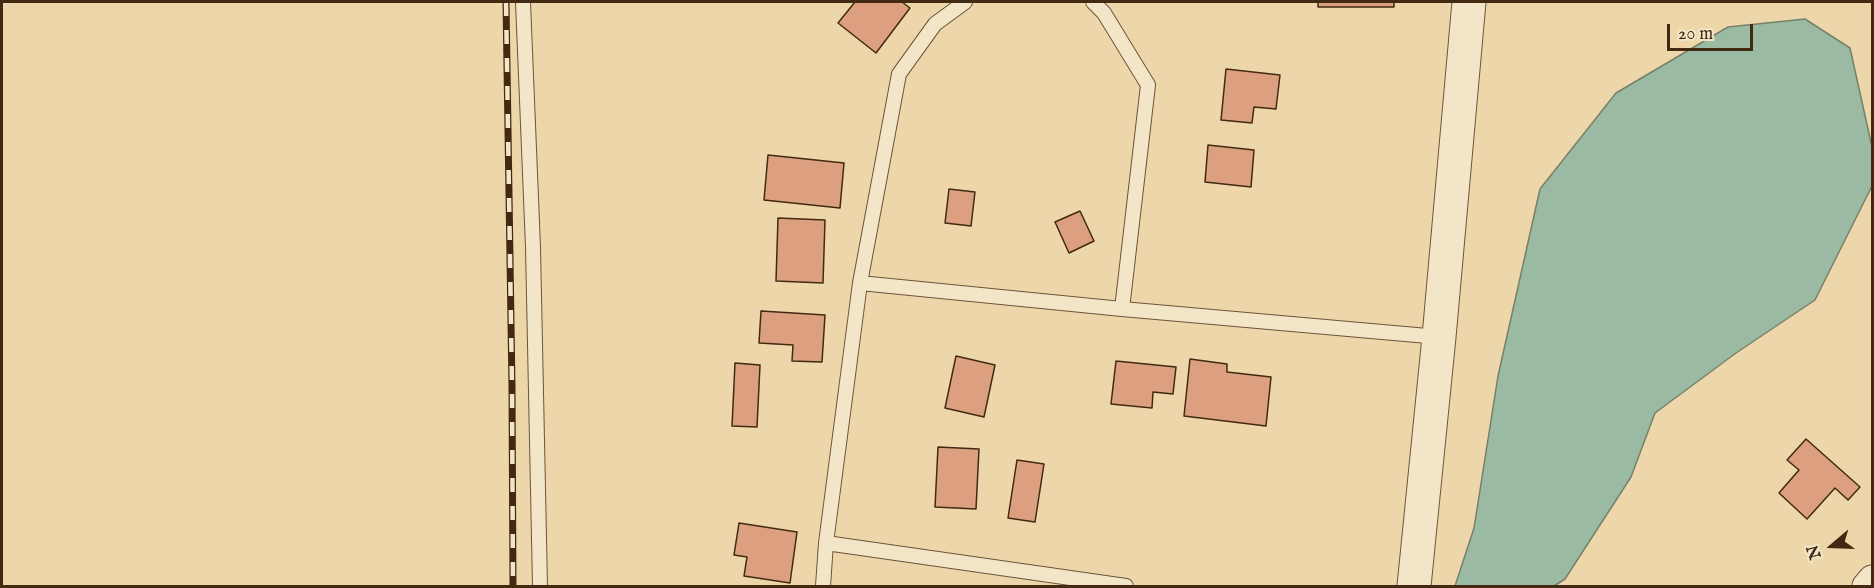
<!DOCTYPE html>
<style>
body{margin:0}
#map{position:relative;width:1874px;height:588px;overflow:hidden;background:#edd7aa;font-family:"IM FELL English",serif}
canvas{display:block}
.frame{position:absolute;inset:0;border:3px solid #422912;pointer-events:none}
.north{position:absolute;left:1802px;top:516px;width:60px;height:60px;-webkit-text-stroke:4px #f3e5c8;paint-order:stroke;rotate:251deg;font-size:16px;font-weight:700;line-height:24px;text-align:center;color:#422912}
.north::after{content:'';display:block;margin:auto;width:21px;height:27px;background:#422912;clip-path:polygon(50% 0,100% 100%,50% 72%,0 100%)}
.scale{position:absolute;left:1667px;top:24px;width:86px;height:27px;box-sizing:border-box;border:3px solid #422912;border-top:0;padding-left:8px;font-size:18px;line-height:21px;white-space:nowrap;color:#422912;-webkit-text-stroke:4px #f3e5c8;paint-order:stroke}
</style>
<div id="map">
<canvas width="1874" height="588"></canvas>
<div class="frame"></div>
<div class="north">N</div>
<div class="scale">20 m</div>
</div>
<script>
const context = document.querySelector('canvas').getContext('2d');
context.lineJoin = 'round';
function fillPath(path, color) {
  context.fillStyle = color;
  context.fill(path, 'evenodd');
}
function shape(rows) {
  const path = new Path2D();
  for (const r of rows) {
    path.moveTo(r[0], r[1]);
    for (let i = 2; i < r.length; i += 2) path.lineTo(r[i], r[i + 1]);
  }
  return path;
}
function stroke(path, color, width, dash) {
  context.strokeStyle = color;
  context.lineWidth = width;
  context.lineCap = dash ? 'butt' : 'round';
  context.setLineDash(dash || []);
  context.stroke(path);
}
const water = shape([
 [1805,19,1850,48,1872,147,1872,186,1815,300,1736,353,1655,413,1631,477,1565,579,1554,586,1455,586,1474,528,1498,376,1540,189,1616,93,1728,27,1805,19]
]);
const building = shape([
 [855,2,902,2,910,8,876,53,838,23,855,2],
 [1318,2,1394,2,1394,7,1318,7,1318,2],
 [1226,69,1280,75,1276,109,1254,107,1252,123,1221,120,1226,69],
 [1208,145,1254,150,1251,187,1205,182,1208,145],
 [768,155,844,163,840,208,764,200,768,155],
 [949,189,975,192,971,226,945,223,949,189],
 [1080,211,1094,241,1069,253,1055,222,1080,211],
 [778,218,825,220,823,283,776,281,778,218],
 [761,311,825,315,822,362,792,361,793,345,759,343,761,311],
 [956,356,995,365,984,417,945,408,956,356],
 [1190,359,1227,364,1227,372,1271,377,1266,426,1184,416,1190,359],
 [1116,361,1176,367,1173,394,1153,392,1152,408,1111,404,1116,361],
 [735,363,760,365,757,427,732,426,735,363],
 [1806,439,1860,487,1848,500,1835,488,1807,519,1779,493,1799,470,1787,460,1806,439],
 [938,447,979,449,976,509,935,507,938,447],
 [1017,460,1044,464,1035,522,1008,518,1017,460],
 [739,523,797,532,790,583,744,576,747,557,734,555,739,523]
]);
const service = shape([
 [523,2,533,247,540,586],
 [1093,2,1104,13,1148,85,1122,309],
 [860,283,1122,309,1439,337],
 [826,543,1126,586],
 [823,586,826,543,860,283,899,74,935,24,965,2]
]);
const minor = shape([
 [1866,586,1872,579]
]);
const tertiary = shape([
 [1414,586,1439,337,1469,2]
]);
const rail = shape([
 [506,2,512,387,513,586]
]);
fillPath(water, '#9abaa3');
stroke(water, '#778069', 1.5);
fillPath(building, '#dca081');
stroke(building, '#422912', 1.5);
stroke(service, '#6d5438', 16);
stroke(minor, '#6d5438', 29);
stroke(tertiary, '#6d5438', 35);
stroke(service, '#f3e5c8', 14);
stroke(minor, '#f3e5c8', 27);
stroke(tertiary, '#f3e5c8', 33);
stroke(rail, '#422912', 7);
stroke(rail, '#f3e5c8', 4.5, [14]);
</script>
